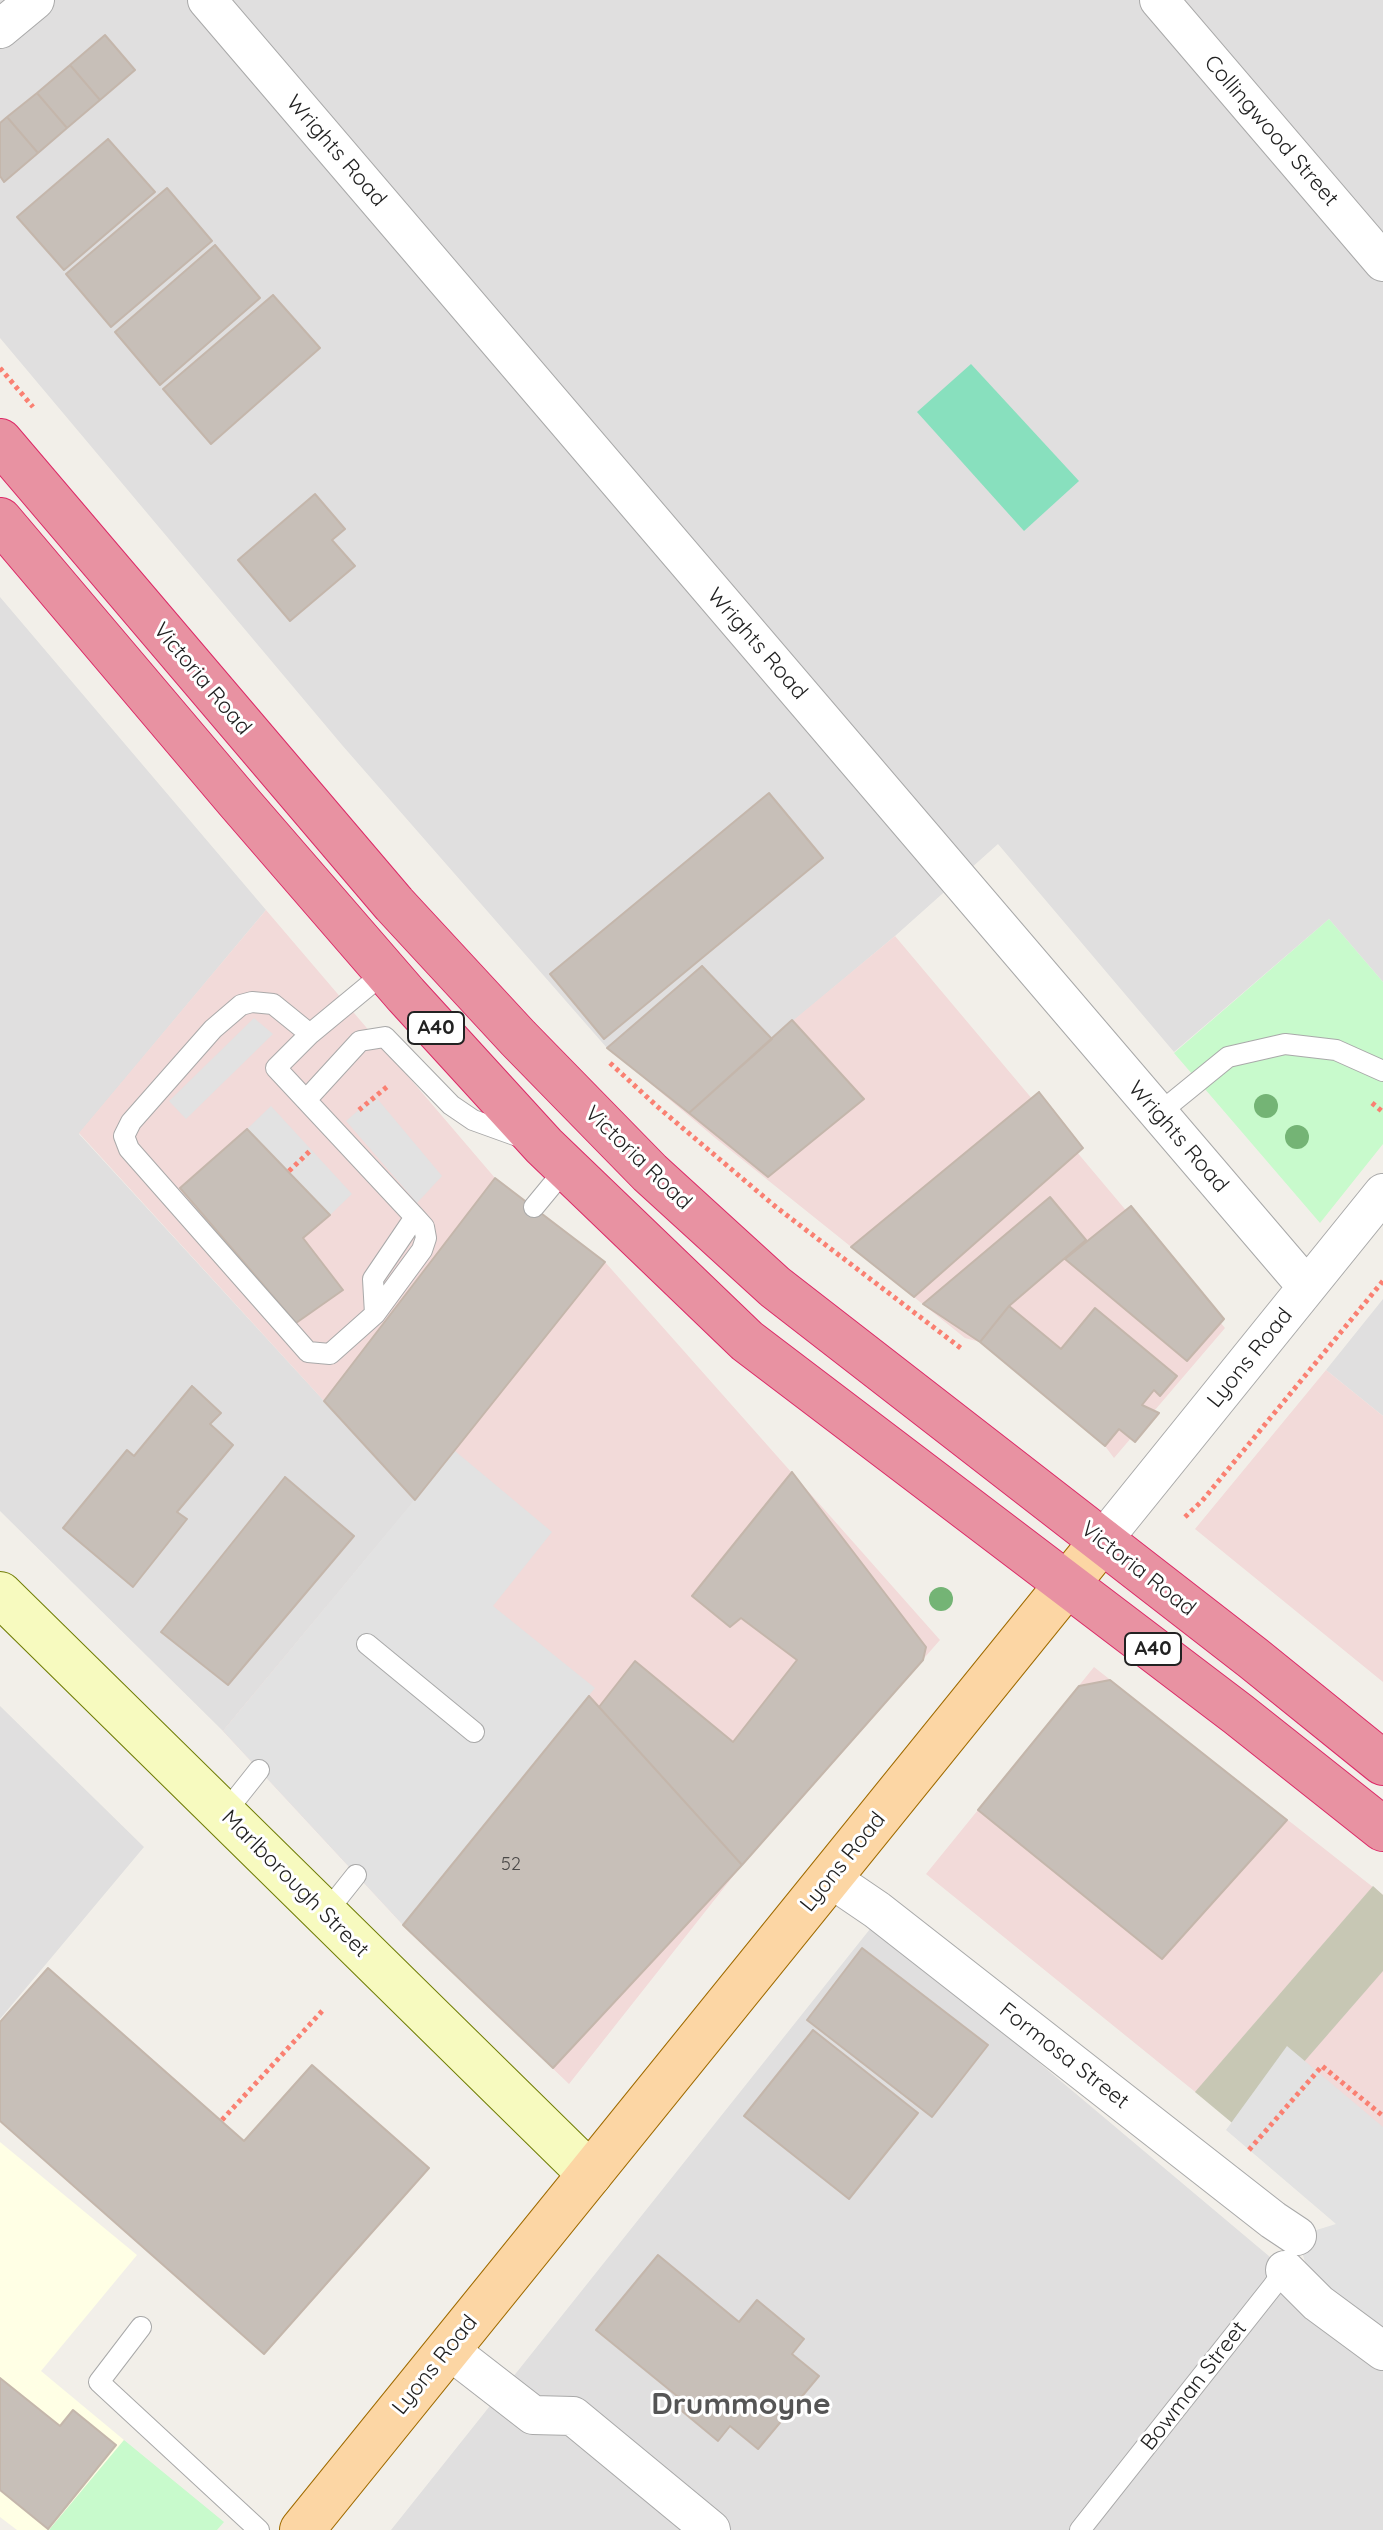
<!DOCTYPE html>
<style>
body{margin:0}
canvas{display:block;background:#f2efe9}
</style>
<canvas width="1383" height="2530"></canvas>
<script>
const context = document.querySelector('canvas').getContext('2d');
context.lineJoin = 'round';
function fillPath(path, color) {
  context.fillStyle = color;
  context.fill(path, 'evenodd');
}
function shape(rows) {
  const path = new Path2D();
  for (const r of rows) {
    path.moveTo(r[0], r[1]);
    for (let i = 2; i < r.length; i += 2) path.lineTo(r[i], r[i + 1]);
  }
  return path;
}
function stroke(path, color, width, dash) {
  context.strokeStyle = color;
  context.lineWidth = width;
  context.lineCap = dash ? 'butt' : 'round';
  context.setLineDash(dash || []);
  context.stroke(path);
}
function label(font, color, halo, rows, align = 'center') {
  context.font = font + ' Quicksand,sans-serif';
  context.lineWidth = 6;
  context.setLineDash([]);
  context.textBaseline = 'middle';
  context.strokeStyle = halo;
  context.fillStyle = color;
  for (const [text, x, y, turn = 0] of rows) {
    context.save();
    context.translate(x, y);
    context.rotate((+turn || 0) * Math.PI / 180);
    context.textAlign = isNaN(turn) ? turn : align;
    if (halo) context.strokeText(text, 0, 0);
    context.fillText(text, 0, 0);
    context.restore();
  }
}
const residential = shape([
 [0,0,1383,0,1383,982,1329,919,1174,1052,998,844,895,936,772,1039,607,1048,342,745,0,338],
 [0,597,266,910,79,1134,415,1500,223,1731,0,1511],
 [1383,1299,1383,1416,1326,1370],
 [0,1706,144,1847,0,2019],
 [874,1924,1383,2352,1383,2530,391,2530]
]);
const commercial = shape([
 [266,910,495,1178,324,1401,79,1133],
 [895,936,1225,1328,1114,1458,1105,1446,980,1342,965,1338,714,1137,608,1048,702,966,772,1038],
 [605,1262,940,1640,742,1865,569,2084,403,1925,223,1731,415,1500],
 [1326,1370,1383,1416,1383,1682,1195,1529],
 [1094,1667,1383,1895,1383,2244,926,1874]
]);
const education = shape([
 [0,2142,137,2255,41,2371,124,2440,49,2530,17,2530,0,2517]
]);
const construction = shape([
 [1373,1886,1383,1895,1383,1971,1243,2132,1195,2092]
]);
const park = shape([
 [1329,919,1383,982,1383,1144,1320,1223,1174,1053],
 [124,2440,224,2522,217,2530,49,2530]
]);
const pitch = shape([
 [971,364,1079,481,1024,531,917,412]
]);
const parking = shape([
 [254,1018,273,1034,186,1119,169,1101],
 [375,1096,442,1176,417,1203,346,1121],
 [271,1106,352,1194,330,1215,247,1129],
 [455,1451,552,1532,493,1606,595,1688,403,1925,223,1731],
 [1287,2046,1383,2127,1383,2351,1318,2303,1297,2236,1336,2224,1226,2130]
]);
const building = shape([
 [105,35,135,70,100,100,70,65,105,35],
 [70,65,100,100,67,128,37,93,70,65],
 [37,93,67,128,38,153,7,117,37,93],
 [7,117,38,153,4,182,0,176,0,123,7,117],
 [108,139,155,192,64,270,17,217,108,139],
 [167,188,212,241,111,327,66,274,167,188],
 [215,245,260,298,160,385,115,332,215,245],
 [273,295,320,348,211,444,163,389,273,295],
 [315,494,345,529,332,540,355,566,290,621,238,560,315,494],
 [769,793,823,858,604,1039,550,974,769,793],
 [702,966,772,1039,689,1113,607,1048,702,966],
 [792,1020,864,1099,768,1177,689,1113,792,1020],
 [1039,1092,1083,1148,914,1297,851,1247,1039,1092],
 [247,1129,330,1215,303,1238,343,1290,296,1323,180,1188,247,1129],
 [495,1178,605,1262,415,1500,324,1401,495,1178],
 [1050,1197,1086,1240,1009,1306,980,1342,923,1304,1050,1197],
 [1131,1206,1224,1319,1187,1361,1065,1259,1131,1206],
 [1009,1306,1061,1349,1095,1308,1177,1376,1160,1396,1154,1390,1142,1405,1159,1413,1135,1442,1119,1429,1105,1446,980,1342,1009,1306],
 [192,1386,221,1413,210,1424,233,1445,177,1512,187,1519,133,1587,63,1528,127,1450,134,1456,192,1386],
 [792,1472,926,1647,923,1660,742,1865,599,1707,635,1661,733,1742,797,1660,741,1618,730,1627,692,1596,792,1472],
 [285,1477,354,1536,228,1685,161,1632,285,1477],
 [1110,1680,1287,1820,1162,1959,978,1810,1079,1686,1110,1680],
 [589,1696,742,1865,553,2068,403,1925,589,1696],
 [862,1948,988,2045,932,2117,807,2020,862,1948],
 [48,1968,244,2141,312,2065,429,2168,264,2354,0,2121,0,2022,48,1968],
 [813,2030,918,2113,849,2199,744,2116,813,2030],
 [658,2255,739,2322,757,2300,804,2339,792,2354,819,2376,758,2449,730,2426,718,2441,671,2402,677,2396,596,2330,658,2255],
 [0,2378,60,2426,73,2410,116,2445,48,2529,0,2490,0,2378]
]);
const path = shape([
 [0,368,33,407],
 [610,1063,659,1108,776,1207,962,1349],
 [1372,1103,1383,1112],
 [359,1110,388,1086],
 [289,1171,311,1150],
 [1185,1517,1202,1501,1383,1281],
 [222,2120,324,2009],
 [1249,2150,1322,2066,1383,2116]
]);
const lane = shape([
 [310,1034,276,1068,415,1217,424,1227,426,1238,422,1250,375,1314,330,1354,308,1352,129,1149,124,1136,131,1122,213,1029,241,1005,252,1002,273,1004,310,1034,385,972],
 [306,1100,360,1041,385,1037,451,1105,473,1120,523,1138],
 [1158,1114,1228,1057,1285,1044,1336,1050,1383,1071],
 [534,1207,567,1167],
 [375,1314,373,1279,415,1217],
 [367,1644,474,1732],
 [224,1814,259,1770],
 [325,1914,356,1875],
 [141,2327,99,2382,259,2530],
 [1080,2530,1273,2286,1287,2265]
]);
const street = shape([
 [207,0,1307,1287],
 [1159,0,1383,262],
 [0,29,35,0],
 [1102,1541,1383,1193],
 [830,1878,877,1910,1273,2220,1297,2236],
 [1285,2270,1318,2303,1383,2351],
 [448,2349,533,2415,573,2416,711,2530]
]);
const secondary = shape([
 [0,1594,590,2174]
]);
const primary = shape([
 [302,2530,1102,1541]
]);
const highway = shape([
 [0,441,394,904,518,1038,650,1173,775,1287,1253,1658,1383,1763],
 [0,520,238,801,406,995,544,1146,747,1341,1238,1714,1383,1829]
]);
const trees = [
 [1266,1106],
 [1297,1137],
 [941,1599]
];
const numberNames = [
 ["52",511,1865]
];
const shields = [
 [436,1028,56],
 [1153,1649,56]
];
const shieldNames = [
 ["A40",436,1028],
 ["A40",1153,1649]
];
const streetNames = [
 ["Collingwood Street",1271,131,49],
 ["Wrights Road",336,151,49],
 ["Wrights Road",757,644,49],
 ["Victoria Road",202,679,50],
 ["Wrights Road",1178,1137,49],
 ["Victoria Road",638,1158,44],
 ["Lyons Road",1250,1358,-51],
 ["Victoria Road",1138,1569,38],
 ["Lyons Road",843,1862,-51],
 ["Marlborough Street",295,1884,45],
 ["Formosa Street",1064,2056,38],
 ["Lyons Road",435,2365,-51],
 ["Bowman Street",1194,2386,-52]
];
const districtNames = [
 ["Drummoyne",741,2405]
];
fillPath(residential, '#e0dfdf');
fillPath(commercial, '#f2dad9');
fillPath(education, '#ffffe5');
fillPath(construction, '#c7c7b4');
fillPath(park, '#c8facc');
fillPath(pitch, '#88e0be');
fillPath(parking, '#e2e2e2');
fillPath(building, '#c7bfb8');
stroke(building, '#c4b6ab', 2);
stroke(lane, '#a9a9a9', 22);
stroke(street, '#a9a9a9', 40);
stroke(secondary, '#707d05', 46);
stroke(primary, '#a06b00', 46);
stroke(highway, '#dc2a67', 46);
stroke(path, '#fa8072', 5, [4, 4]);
stroke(lane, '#fff', 20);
stroke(street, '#fff', 38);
stroke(secondary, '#f7fabf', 44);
stroke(primary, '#fcd6a4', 44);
stroke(highway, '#e892a2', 44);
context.fillStyle = '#74b475';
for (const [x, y] of trees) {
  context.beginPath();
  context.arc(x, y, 12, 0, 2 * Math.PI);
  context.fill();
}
label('18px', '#4b4948', null, numberNames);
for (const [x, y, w] of shields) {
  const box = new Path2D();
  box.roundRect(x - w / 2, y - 16, w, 32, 6);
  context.fillStyle = '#fff';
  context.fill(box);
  stroke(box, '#222', 2);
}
label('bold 20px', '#222', null, shieldNames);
label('22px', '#222', '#fff', streetNames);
label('bold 30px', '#555', '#fff', districtNames);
</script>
